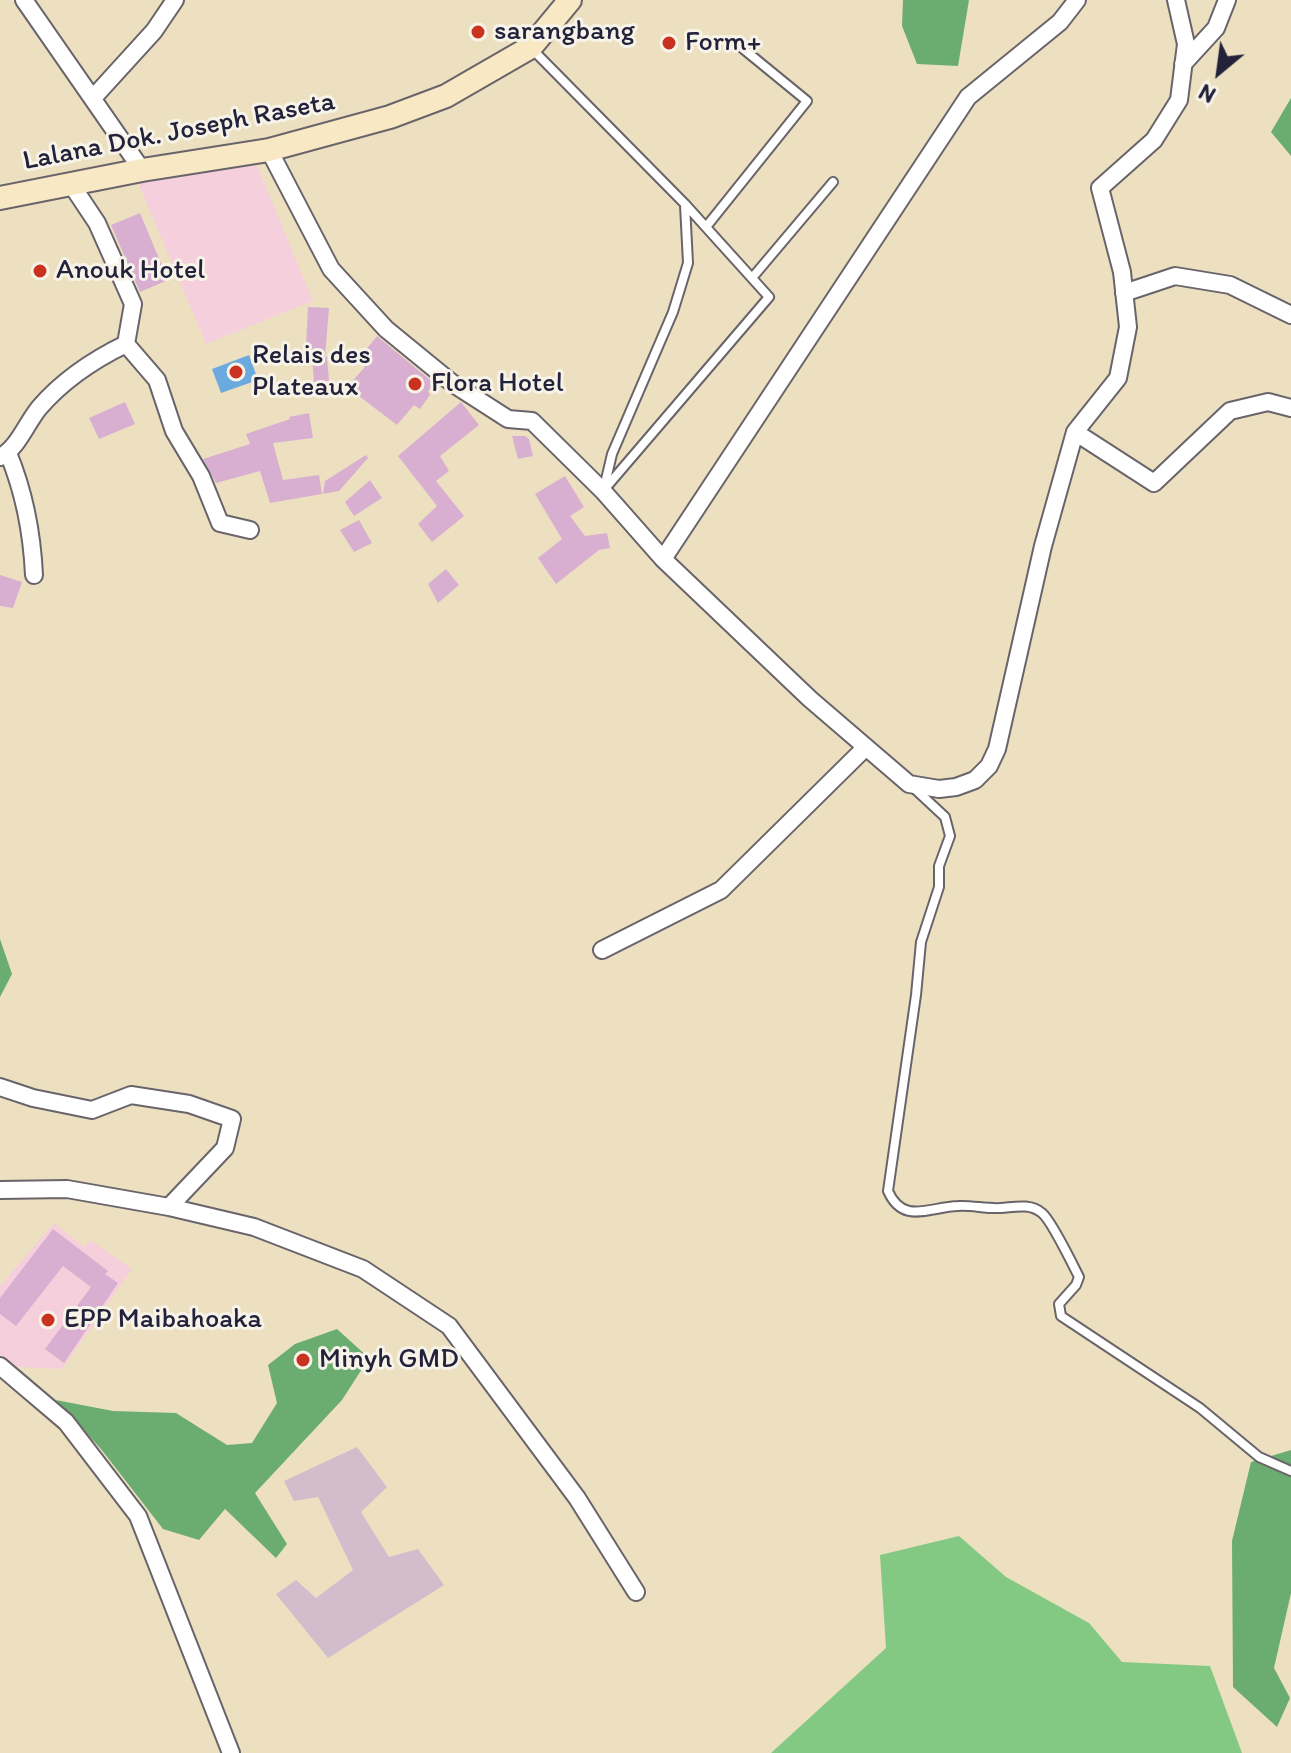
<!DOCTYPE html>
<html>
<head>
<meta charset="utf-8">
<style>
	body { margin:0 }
	#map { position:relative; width:1291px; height:1753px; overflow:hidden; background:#ece0c0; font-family:Itim,sans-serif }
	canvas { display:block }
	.north { position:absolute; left:1179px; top:32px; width:80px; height:80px; -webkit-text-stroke:6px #f7f3e8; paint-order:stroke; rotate:209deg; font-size:22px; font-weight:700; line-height:32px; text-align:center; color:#22223b }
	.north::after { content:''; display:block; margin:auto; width:28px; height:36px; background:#22223b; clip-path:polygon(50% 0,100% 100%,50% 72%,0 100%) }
</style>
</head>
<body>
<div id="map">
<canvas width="1291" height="1753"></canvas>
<div class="north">N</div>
</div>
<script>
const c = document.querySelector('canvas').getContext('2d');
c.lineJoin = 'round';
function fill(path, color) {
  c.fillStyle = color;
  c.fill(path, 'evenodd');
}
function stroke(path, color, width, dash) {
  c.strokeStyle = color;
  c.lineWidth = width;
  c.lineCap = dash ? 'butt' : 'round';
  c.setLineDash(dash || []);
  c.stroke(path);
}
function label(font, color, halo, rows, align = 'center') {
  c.font = font + ' Itim,sans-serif';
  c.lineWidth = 6;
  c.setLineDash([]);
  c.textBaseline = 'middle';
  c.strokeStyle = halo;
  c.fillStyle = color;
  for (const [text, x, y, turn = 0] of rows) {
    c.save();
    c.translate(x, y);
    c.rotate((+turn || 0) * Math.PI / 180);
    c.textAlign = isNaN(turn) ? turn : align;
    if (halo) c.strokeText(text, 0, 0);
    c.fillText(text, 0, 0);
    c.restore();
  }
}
fill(new Path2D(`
	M254 158 313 301 206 344 137 180Z
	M54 1223 84 1247 90 1240 132 1269 62 1369 18 1367 0 1354V1286Z`), '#f5cfdb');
fill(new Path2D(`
	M357 1447 387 1487 361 1512 389 1557 418 1549 444 1585 328 1658 276 1594 296 1580 316 1598 353 1570 318 1497 294 1501 284 1481Z`), '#d1bdcc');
fill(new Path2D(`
	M959 1536 1006 1577 1089 1623 1122 1662 1210 1666 1242 1753H771L886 1648 880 1555Z`), '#84c983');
fill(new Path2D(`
	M903 0H969L958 66 917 64 902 26Z
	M1291 98V156L1271 132Z
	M0 939 12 974 0 997Z
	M337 1329 369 1358 342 1400 255 1493 287 1544 276 1558 225 1509 199 1540 163 1529 101 1449 56 1400 113 1411 176 1413 227 1445 252 1443 277 1403 268 1365 295 1344Z
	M1291 1450V1593L1274 1668 1290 1698 1277 1727 1233 1687 1232 1541 1251 1462Z`), '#6bad71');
fill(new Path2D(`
	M249 355 258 380 221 393 212 369Z`), '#6baade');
fill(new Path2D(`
	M140 213 168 280 140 292 111 225Z
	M308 307 329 308 325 357H327L329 381 314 382 311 345H306Z
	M377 336 435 384 428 391 430 395 420 409 414 405 397 425 347 387 365 367 357 361Z
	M125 402 135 424 99 439 89 418Z
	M461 402 479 425 440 456 449 471 436 481 464 516 432 542 418 524 437 506 398 456Z
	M309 413 313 438 273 443 283 480 319 475 322 494 270 503 260 471 216 483 203 459 250 444 246 434 290 419 289 417Z
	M512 436H525L529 439 533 456 518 459Z
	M366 455 368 458 339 491 323 494 325 481Z
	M565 476 584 507 570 516 585 536 607 533 610 548 599 550 556 584 538 558 562 539 535 494Z
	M370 480 382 498 354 516 345 502Z
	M359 520 372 543 354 552 340 530Z
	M446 569 459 585 438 603 428 584Z
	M0 575 22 582 13 608 0 606Z
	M53 1229 108 1271 105 1274 118 1283 64 1363 45 1349 91 1287 63 1266 16 1326 0 1314V1298Z`), '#d8afd1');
const service = new Path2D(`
	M531 48 685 204 769 297 603 491
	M706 227 807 101 741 47
	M752 278 833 182
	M604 488 612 454 673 312 688 263 685 205
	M915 789 945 817 950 836 939 866V887L921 942 916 995 888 1191C903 1225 929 1207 958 1206 972 1205 986 1209 1001 1208 1015 1207 1030 1203 1042 1213 1051 1220 1073 1265 1079 1277L1076 1285 1059 1304 1061 1316 1200 1408 1259 1457 1291 1471`);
const minor = new Path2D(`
	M24 0 142 170
	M1183 64 1216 28 1227 0
	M93 98 154 31 175 0
	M269 150 331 269 386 329 452 383 508 419 532 421 603 491 663 559 810 699 909 784 939 789 956 787 975 780 989 766 997 749 1043 546 1075 432 1118 378 1128 327 1122 272 1100 188 1154 140 1179 100 1186 44 1176 0
	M1124 293 1175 276 1230 285 1291 315
	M126 344 157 380 174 431 201 476 220 523 250 530
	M1075 432 1154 483 1230 411 1268 402 1291 408
	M8 453C25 494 32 532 34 575
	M0 457C18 448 26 424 39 408 63 380 93 360 126 344L133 304 97 223 71 184
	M663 559 968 97 1060 22 1077 0
	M602 950 721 890 866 747
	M0 1087 33 1098 92 1110 131 1095 189 1104 232 1119 225 1148 169 1207
	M0 1190 67 1189 169 1207 254 1227 363 1269 449 1326 577 1498 636 1592
	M0 1366 66 1422 138 1516 231 1753`);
const secondary = new Path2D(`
	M0 198 142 170 269 150 390 117 446 96 531 47 570 0`);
stroke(service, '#69646a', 12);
stroke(minor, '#69646a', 20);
stroke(secondary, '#69646a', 26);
stroke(service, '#fff', 8);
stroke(minor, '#fff', 16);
stroke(secondary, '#f8e8c3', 22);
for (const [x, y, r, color] of [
	[478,32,8,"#c8321e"],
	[669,43,8,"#c8321e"],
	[40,271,8,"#c8321e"],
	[236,372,8,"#c8321e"],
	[415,384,8,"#c8321e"],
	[48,1320,8,"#c8321e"],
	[303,1360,8,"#c8321e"]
]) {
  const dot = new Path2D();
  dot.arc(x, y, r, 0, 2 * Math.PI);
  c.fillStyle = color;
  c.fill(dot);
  stroke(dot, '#f7f3e8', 3);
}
label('28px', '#22223b', '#f7f3e8', [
	["sarangbang",494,32],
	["Form+",685,43],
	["Anouk Hotel",56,271],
	["Relais des",252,356],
	["Plateaux",252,388],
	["Flora Hotel",431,384],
	["EPP Maibahoaka",64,1320],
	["Minyh GMD",319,1360]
], 'left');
label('28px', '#22223b', '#f7f3e8', [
	["Lalana Dok. Joseph Raseta",179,132,-11]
]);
</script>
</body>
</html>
